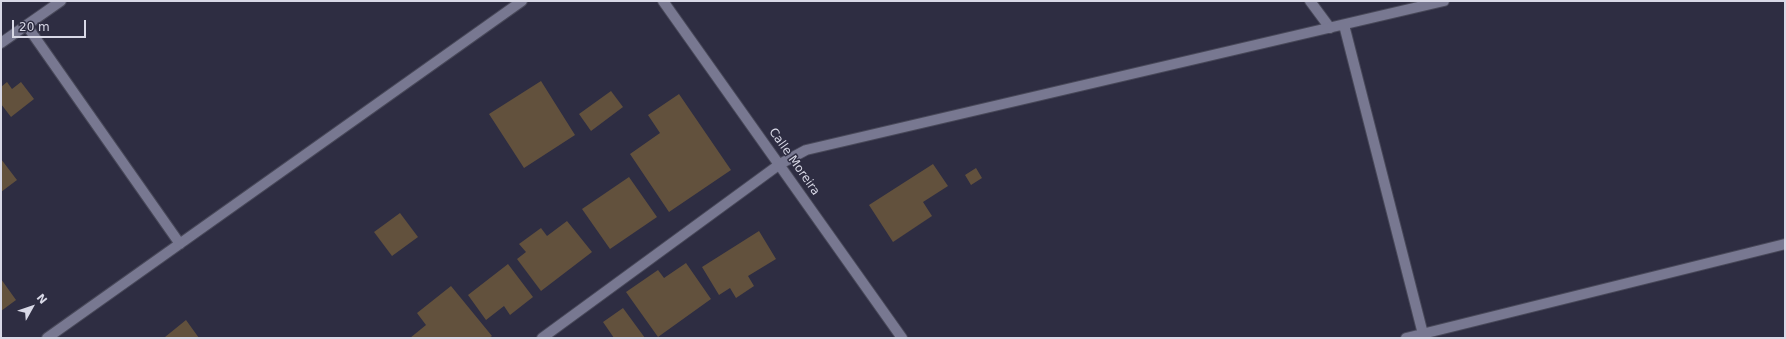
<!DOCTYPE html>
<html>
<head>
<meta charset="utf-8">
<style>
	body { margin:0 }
	#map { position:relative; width:1786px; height:339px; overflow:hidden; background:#2e2d42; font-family:"DejaVu Sans",sans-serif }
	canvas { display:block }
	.frame { position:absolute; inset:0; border:2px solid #d8d8e6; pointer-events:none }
	.north { position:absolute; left:12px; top:287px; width:40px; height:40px; -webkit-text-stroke:3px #2e2d42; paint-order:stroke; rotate:50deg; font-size:11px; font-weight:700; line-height:16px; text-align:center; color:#d8d8e6 }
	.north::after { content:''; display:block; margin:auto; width:14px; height:18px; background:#d8d8e6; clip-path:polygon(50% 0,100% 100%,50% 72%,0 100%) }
	.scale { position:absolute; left:12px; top:20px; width:74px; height:18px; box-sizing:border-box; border:2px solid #d8d8e6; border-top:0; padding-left:5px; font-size:12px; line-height:14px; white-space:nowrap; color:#d8d8e6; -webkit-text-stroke:3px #2e2d42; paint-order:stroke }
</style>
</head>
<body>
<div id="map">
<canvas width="1786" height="339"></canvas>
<div class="frame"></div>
<div class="north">N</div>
<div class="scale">20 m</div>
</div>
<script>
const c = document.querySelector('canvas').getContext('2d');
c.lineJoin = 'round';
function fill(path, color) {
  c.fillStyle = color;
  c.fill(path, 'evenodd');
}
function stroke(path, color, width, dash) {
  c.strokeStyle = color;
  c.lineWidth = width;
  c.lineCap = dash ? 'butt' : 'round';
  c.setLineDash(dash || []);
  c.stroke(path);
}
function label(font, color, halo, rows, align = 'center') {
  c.font = font + ' "DejaVu Sans",sans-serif';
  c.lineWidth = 3;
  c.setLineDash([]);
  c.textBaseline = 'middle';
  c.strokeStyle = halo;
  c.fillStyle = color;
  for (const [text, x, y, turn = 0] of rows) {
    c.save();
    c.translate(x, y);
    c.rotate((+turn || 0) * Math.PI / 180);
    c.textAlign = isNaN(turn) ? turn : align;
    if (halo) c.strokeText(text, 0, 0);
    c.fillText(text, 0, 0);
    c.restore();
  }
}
fill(new Path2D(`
	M541 81 575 135 524 168 489 114Z
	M7 82 12 89 21 82 34 99 11 117 1 104V87Z
	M611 91 623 107 591 131 579 114Z
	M679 94 731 170 669 212 630 154 660 133 648 115Z
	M1 159 17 180 1 192Z
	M933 164 948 186 923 202 932 216 893 242 869 205Z
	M976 168 982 178 971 185 965 175Z
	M629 177 657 217 610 249 582 209Z
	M400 213 418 237 392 256 374 232Z
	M567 221 592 252 541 291 517 259 526 252 519 244 541 228 547 236Z
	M759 231 776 259 748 276 754 286 736 298 730 288 719 295 702 267Z
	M686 263 711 299 658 337 626 292 658 270 664 278Z
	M508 264 533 297 510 315 504 306 486 320 468 295Z
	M1 279 16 300 1 311Z
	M451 286 492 336 489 338H410L426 325 417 313Z
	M623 308 645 338H614L603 322Z
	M186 320 199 338H166L165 337Z`), '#62513d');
const lane = new Path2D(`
	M1310 1 1330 28`);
const street = new Path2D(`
	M663 1 902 338
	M1344 25 1424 338
	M27 26 180 244
	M1 43 61 1
	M47 338 522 1
	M542 338 780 164 806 150 1444 1
	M1406 338 1785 244`);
stroke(lane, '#484859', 12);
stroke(street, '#484859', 12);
stroke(lane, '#787891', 10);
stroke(street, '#787891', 10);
label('12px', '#d8d8e6', '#2e2d42', [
	["Calle Moreira",794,162,55]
]);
</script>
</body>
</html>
